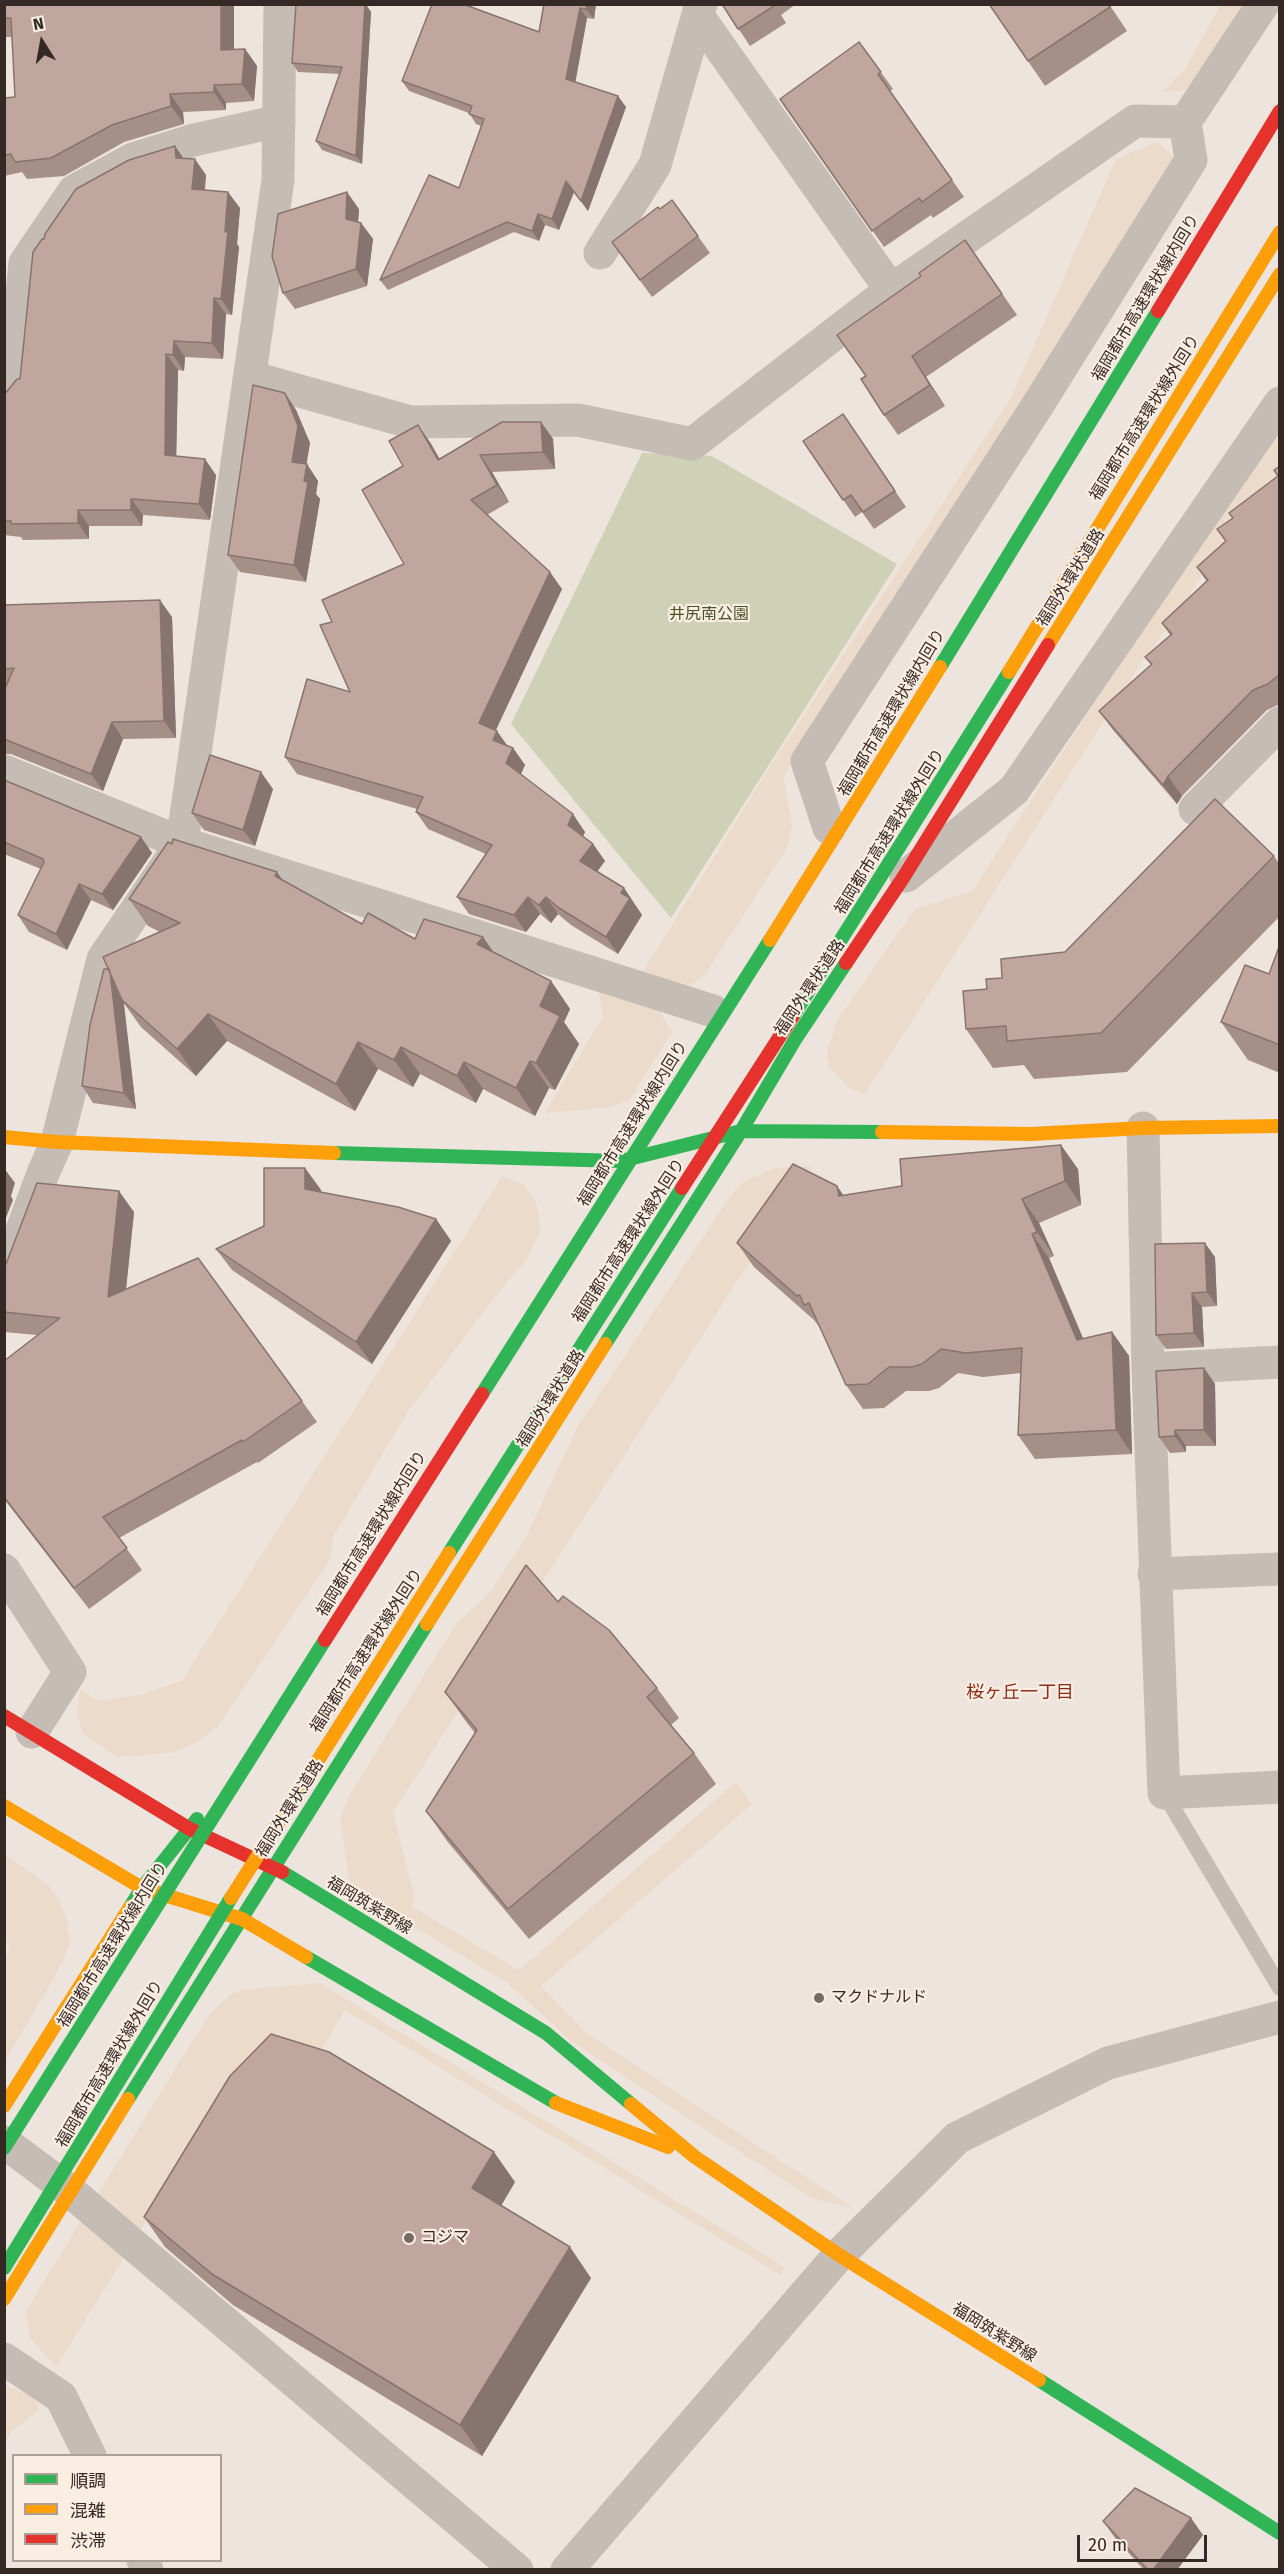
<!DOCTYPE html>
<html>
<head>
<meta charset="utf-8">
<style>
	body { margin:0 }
	#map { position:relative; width:1284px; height:2574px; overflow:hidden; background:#ece4dd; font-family:"Fira Sans","Noto Sans JP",sans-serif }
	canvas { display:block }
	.frame { position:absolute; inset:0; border:6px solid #352925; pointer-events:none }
	.legend { position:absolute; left:12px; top:2454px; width:210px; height:108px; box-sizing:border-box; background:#faeee3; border:2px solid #ab9f97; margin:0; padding:8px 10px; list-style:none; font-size:18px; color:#352925 }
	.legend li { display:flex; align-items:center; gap:12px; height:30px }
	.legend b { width:30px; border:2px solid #ab9f97 }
	.north { position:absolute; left:12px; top:12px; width:60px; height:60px; -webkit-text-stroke:4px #faeee3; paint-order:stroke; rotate:349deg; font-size:16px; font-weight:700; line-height:24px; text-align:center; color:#352925 }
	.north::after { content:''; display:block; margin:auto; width:21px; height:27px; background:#352925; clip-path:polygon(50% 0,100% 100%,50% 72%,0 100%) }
	.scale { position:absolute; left:1077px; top:2535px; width:130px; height:27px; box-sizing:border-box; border:3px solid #352925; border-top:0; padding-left:8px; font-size:18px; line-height:21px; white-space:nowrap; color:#352925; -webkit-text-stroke:4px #faeee3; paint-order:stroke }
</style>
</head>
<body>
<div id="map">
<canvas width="1284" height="2574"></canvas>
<div class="frame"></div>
<ul class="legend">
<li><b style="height:8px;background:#30b455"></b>順調</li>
<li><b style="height:8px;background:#ff9f0a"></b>混雑</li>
<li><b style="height:8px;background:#e5322d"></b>渋滞</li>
</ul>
<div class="north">N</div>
<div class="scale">20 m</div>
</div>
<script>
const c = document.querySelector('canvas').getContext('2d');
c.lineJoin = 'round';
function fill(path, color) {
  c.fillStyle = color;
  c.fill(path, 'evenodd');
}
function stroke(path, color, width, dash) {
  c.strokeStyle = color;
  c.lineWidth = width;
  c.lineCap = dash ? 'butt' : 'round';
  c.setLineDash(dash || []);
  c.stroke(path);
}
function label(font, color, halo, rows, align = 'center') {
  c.font = font + ' "Fira Sans","Noto Sans JP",sans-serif';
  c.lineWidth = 4.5;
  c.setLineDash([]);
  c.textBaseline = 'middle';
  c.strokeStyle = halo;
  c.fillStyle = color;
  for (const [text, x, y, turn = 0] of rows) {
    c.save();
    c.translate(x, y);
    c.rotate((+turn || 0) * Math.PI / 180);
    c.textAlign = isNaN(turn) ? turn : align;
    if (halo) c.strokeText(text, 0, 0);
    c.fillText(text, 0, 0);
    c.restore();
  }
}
fill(new Path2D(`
	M642 453 712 456 897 564 671 918 511 724Z`), '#ced1b6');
fill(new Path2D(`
	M1220 5H1242V9L1207 70 1186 90 1162 92 1185 70Z
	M1157 142 1170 152 1177 165 1027 408 784 776 792 827 788 846 705 975 694 983 674 989 639 978 771 765 1011 398 1116 159Z
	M1279 420V478L1233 527 1175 617 1140 665 865 1094 848 1087 828 1066 827 1050 838 1019 915 909 972 891Z
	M598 990 657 1008 672 1032 630 1099 611 1107 545 1113 603 1016Z
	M812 1166 393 1812 415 1899 411 1906 519 1970 736 1782 752 1804 541 1986 586 2033 853 2208 813 2198 769 2171 571 2041 505 1981 364 1898 349 1879 340 1819 349 1796 456 1624 490 1593 525 1539 578 1426 729 1198 743 1182 774 1168Z
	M502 1177 524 1184 537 1205 540 1231 526 1261 506 1283 409 1410 333 1537 330 1560 218 1726 198 1742 171 1753 118 1757 84 1735 77 1715 80 1690 100 1701 143 1694 182 1680Z
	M5 1854 49 1886 61 1903 67 1920 70 1945 54 1978 5 2061V1959L10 1950 5 1936Z
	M320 1983 785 2267 780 2275 345 2010 322 2049 245 2063 56 2367 30 2338 26 2314 34 2297 208 2016 230 1995 241 1990Z
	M5 2385 36 2398 39 2410 11 2432 5 2442Z`), '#ecdbcb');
stroke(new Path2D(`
	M1164 1793 1280 1988`), '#c5bcb6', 16);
stroke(new Path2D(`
	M698 16 891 290
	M600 253 655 165 701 4
	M250 377 410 422 578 420 692 444 891 290 1135 121 1185 122 1263 4
	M4 398 13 383 25 263 74 191 133 159 194 140 279 121
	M4 771 182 843 713 1011
	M1195 809 1280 723
	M829 828 807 761 1034 411 1191 160 1185 122
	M906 876 1014 790 1280 403
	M1143 1128 1148 1369 1164 1793 1280 1787
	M4 1278 44 1171 57 1142 103 959 182 843 278 180 280 4
	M1148 1369 1280 1362
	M4 1570 70 1672 32 1732
	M1154 1574 1280 1569
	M4 2142 71 2192 517 2570
	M4 2359 61 2397 90 2456
	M143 2560 147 2570
	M567 2570 839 2255 957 2138 1108 2063 1280 2017`), '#c5bcb6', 33);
stroke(new Path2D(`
	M334 1153 621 1161 741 1131 882 1132
	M605 1344 741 1131 796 1038 846 963
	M282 1872 546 2033 631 2104
	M130 1907 142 1888 197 1819
	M306 1957 556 2103
	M128 2099 427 1624
	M1039 2380 1280 2533`), '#30b455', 14);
stroke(new Path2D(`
	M1048 645 1280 274
	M882 1132 1031 1134 1143 1128 1280 1126
	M4 1137 57 1142 334 1153
	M427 1624 605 1344
	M4 1806 142 1888 242 1919 306 1957
	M556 2103 668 2147
	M631 2104 695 2157 839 2255 1039 2380
	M4 2106 130 1907
	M4 2299 128 2099`), '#ff9f0a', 14);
stroke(new Path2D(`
	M846 963 903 878 1048 645
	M4 1716 190 1829 282 1872`), '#e5322d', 14);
stroke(new Path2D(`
	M940 667 1158 311
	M793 1016 1009 672
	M482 1394 770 940
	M449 1553 682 1188
	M4 2148 325 1640
	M4 2268 231 1898`), '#30b455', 14);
stroke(new Path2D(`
	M1009 672 1280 232
	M770 940 940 667
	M231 1898 449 1553`), '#ff9f0a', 14);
stroke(new Path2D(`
	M1158 311 1280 111
	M682 1188 793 1016
	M325 1640 482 1394`), '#e5322d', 14);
fill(new Path2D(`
	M4 4H234V49H245L257 66 254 101 226 103V110L183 112 184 124 124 142 64 176 27 179 22 172 4 176V98L15 97 12 37H4Z
	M296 4H366L371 12 362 164 322 150 316 141 340 74 298 72 292 63Z
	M544 4H596L594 19 587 18 575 82 626 107 588 211 574 192 559 230 545 225 539 241 514 232 388 290 380 280 459 188 481 126 476 124 469 113 409 91 402 81 539 32Z
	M722 4H796L781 15 786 23 750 46Z
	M989 4H1109L1127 31 1045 86Z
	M859 42 893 89 890 91 964 197 933 218 931 215 884 247 780 99Z
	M175 146 183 158 206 175 205 190 240 208 237 244 239 247 232 315 226 314 223 359 185 357 184 371 178 370 176 456 216 475 210 520 143 515 142 526H89V539L23 540 21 537 4 535V395L20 379 44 239Z
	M672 200 710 253 652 297 612 242Z
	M359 209 358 222 361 223 373 239 367 286 295 309 283 293Z
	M965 240 1017 315 926 377 945 406 898 435 884 415 921 276Z
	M285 393 296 410 310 443 306 464 318 481 316 494 320 499 306 582 240 572 228 555Z
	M843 414 906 507 874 529 862 512 855 517 803 441Z
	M541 422 553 439 555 469 492 472 509 502 487 515 562 589 496 730 507 746 513 748 525 765 521 774 585 832 583 836 593 844 605 861 597 872 624 888 642 915 618 954 571 925 558 914 551 923 540 914 526 932 469 914 457 897 486 854 428 829 416 812 417 809 297 774 285 757 350 692 332 622 404 564 403 466 430 442 439 459Z
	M1280 466V704L1267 710 1182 796 1177 804 1113 730 1099 711 1151 665 1145 657 1170 635 1162 623 1207 582 1197 567 1226 541 1233 518 1278 476Z
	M4 605 172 617 176 738 123 739 103 791 11 754H4V691L7 686H4Z
	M4 780 141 837 152 853 113 910 91 900 67 950 29 932 18 915 41 869 4 854Z
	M273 789 255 846 204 830 192 813Z
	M172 844 284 882 362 924 415 939 494 952 551 981 570 1009 564 1022 579 1044 555 1090 549 1088 535 1116 483 1089 476 1103 420 1074 413 1087 378 1069 355 1111 227 1041 196 1076 141 1027 123 1002 136 1109 93 1103 82 1086 109 969 160 932 148 926 129 899Z
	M1274 856 1280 865V916L1127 1072 1034 1079 1024 1065 993 1068 966 1029 987 989 1002 978 1065 952Z
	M1279 947 1280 1073 1248 1060 1221 1022 1269 974Z
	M305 1168 321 1190V1192L436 1219 451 1241 372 1364 232 1270 216 1249 264 1226Z
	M1078 1169 1081 1205 1039 1223 1054 1256 1049 1258 1083 1339 1112 1332 1129 1356 1132 1454 1035 1459 1018 1435 1021 1373 983 1377 958 1373 939 1388 929 1391H906L884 1408 863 1409 846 1385 821 1329 814 1320 754 1267 737 1243 844 1195Z
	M134 1212 126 1289 302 1401 317 1422 258 1463 257 1462 119 1538 142 1570 89 1609 4 1499V1361L37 1335 4 1332V1266Z
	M1215 1257 1217 1306 1202 1307 1204 1347 1166 1349 1156 1335Z
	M1204 1368 1215 1384 1216 1446H1186V1452L1170 1453 1159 1437Z
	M558 1602 657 1688 679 1718 671 1725 694 1753 716 1784 529 1939 447 1841 426 1811 475 1733 467 1723 445 1692Z
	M515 2182 501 2205 591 2278 482 2456 233 2305 165 2247 144 2217Z
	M1103 2521 1203 2535 1177 2570H1144L1115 2538Z`), '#a68f87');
fill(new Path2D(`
	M221 4H234V67L221 50Z
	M365 4 371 12 362 164 356 156Z
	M587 4H596L594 19 586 9Z
	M580 8 587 18 574 90 566 79Z
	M245 49 257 66 254 101 242 84Z
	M214 85 226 103V110L214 92Z
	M170 94 183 112 184 124 171 106Z
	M618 96 626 107 588 211 581 201Z
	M175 146 186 162 176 158Z
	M195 159 206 175 203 205 192 189Z
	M566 181 574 192 559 230 552 219Z
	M228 192 240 208 237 244 239 247 232 315 221 299Z
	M347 192 359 209 357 236 346 219Z
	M538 214 545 225 539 241 532 231Z
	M361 223 373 239 367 286 356 269Z
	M214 298 226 314 223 359 212 343Z
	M174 341 185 357 184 371 173 355Z
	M166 354 178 370 176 471 165 455Z
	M912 356 926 377 945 406 930 385Z
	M285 393 296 410 310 443 304 479 292 462Z
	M541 422 553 439 555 469 543 452Z
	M418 425 430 442 450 477 438 460Z
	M480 455 492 472 509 502 497 485Z
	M205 459 216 475 210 520 199 504Z
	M307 464 318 481 316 494 320 499 306 582 294 565 304 481Z
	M131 499 143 515 142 526 131 510Z
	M78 510 89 526V539L78 523Z
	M550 572 562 589 491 740 479 723Z
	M160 600 172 617 176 738 164 721Z
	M112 722 123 739 103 791 91 774Z
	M497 731 509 748 493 740Z
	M513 748 525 765 518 780 506 763Z
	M261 772 273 789 255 846 243 830Z
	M1168 776 1182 796 1177 804 1163 785Z
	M573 814 585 832 580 842 568 825Z
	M141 837 152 853 113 910 102 894Z
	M593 844 605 861 592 878 580 861Z
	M277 872 296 899 275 876Z
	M79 884 91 900 67 950 56 934Z
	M624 888 642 915 618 954 606 937 621 893Z
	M528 897 540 914 526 932 514 915Z
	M546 897 558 914 551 923 539 905Z
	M483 937 502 964 477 944Z
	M110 969 122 986 136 1109 124 1093Z
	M551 981 570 1009 564 1022 579 1044 555 1090 536 1063 540 1006Z
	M208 1014 227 1041 196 1076 177 1049Z
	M358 1042 378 1069 355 1111 336 1084Z
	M401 1047 420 1074 413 1087 394 1060Z
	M530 1061 549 1088 535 1116 516 1088Z
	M464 1062 483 1089 476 1103 457 1076Z
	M1061 1145 1078 1169 1081 1205 1065 1181Z
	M4 1168 15 1183 11 1196 13 1200 4 1223Z
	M305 1168 321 1190V1211L305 1189Z
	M837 1186 854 1210 839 1196Z
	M119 1191 134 1212 123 1318 108 1297Z
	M1022 1199 1039 1223 1054 1256 1037 1232Z
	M436 1219 451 1241 372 1364 356 1342Z
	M1032 1234 1049 1258 1094 1364 1077 1340Z
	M1205 1243 1215 1257 1217 1306 1207 1292Z
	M1192 1293 1202 1307 1204 1347 1194 1333Z
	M1112 1332 1129 1356 1132 1454 1116 1430Z
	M1204 1368 1215 1384 1216 1446 1204 1430Z
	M1175 1430 1186 1446V1452L1175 1436Z
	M494 2152 515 2182 494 2218 472 2188Z
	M570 2247 591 2278 482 2456 460 2425Z
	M1191 2518 1203 2535 1177 2570H1153Z`), '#87746e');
const building = new Path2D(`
	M4 4H221V50L245 49 242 84 214 85V92L170 94 171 106 112 125 51 158 15 162 11 154 4 155V98L15 97 11 18H4Z
	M296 4H365L356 156 316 141 342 67 292 63Z
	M432 4H463L539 32 544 4H587L586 9 580 8 566 79 618 96 581 201 566 181 552 219 538 214 532 231 507 222 380 280 429 175 459 188 484 119 469 114 472 106 402 81Z
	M722 4H773L774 6 738 29Z
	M989 4H1108L1110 7 1028 61Z
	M859 42 881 72 878 74 952 180 922 202 919 198 872 231 780 99Z
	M175 146 176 158 195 159 192 189 228 192 225 232 228 231 221 299 214 298 212 343 174 341 173 355 166 354 165 455 205 459 199 504 131 499V510H78V523L11 524V521H4V395L17 379H20L33 252 42 239H44L45 234 76 189 129 160Z
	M347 192 346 219 361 223 356 269 283 293 272 256 278 214Z
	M672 200 698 236 640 280 612 242 658 207 660 209Z
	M965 240 1002 294 912 356 930 385 884 415 861 379 866 376 837 335 921 276 919 273Z
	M253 385 285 393 298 426 292 462 307 464 304 481 308 482 294 565 228 555Z
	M843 414 895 491 863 512 851 495 843 500 803 441Z
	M502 422H541L543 452 480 455 497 485 471 500 550 572 479 723 497 731 493 740 513 748 506 763 573 814 568 825 593 844 580 861 624 888 621 893 630 898 606 937 559 908 546 897 539 905 528 897 514 915 457 897 492 845 416 812 423 797 285 757 307 679 350 692 320 625 332 622 322 600 404 564 362 490 403 466 389 441 418 425 438 460Z
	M1280 466V674L1268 684 1253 690 1168 776 1163 785 1099 711 1152 664 1145 657 1172 634 1162 623 1208 580 1197 567 1226 541 1217 529 1233 518 1229 513 1278 476 1274 470Z
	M160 600 164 721 112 722 91 774 4 739V691L14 668 4 669V605Z
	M210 755 261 772 243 830 192 813Z
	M4 780 141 837 102 894 79 884 56 934 18 915 44 862 43 859 4 842Z
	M1215 799 1274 856 1101 1033 1007 1041 1006 1026 966 1029 963 991 987 989 986 979 1002 978 1001 959 1065 952Z
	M173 839 277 872 275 876 362 924 368 913 415 939 424 919 483 937 477 944 551 981 540 1006 560 1016 536 1063 530 1061 516 1088 464 1062 457 1076 401 1047 394 1060 358 1042 336 1084 208 1014 177 1049 122 1000 103 957 180 923 129 899 168 842 172 844Z
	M1279 947H1280V1045L1221 1022 1245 965 1269 974Z
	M104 969H109L110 972 124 1093 82 1086 90 1025Z
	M1061 1145 1065 1181 1022 1199 1037 1232 1032 1234 1077 1340 1112 1332 1116 1430 1018 1435 1022 1348 966 1353 941 1349 922 1364 912 1367H889L868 1384 846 1385 809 1303 804 1305 800 1295 797 1296 737 1243 793 1164 837 1186 839 1196 902 1186 900 1159Z
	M264 1168H305V1189L398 1207 436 1219 356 1342 216 1249 264 1226Z
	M37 1183 119 1191 108 1297 198 1258 302 1401 243 1442 242 1440 103 1517 127 1548 74 1588 4 1497V1361L60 1318 4 1312V1266L6 1264Z
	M1205 1243 1207 1292 1192 1293 1194 1333 1156 1335 1155 1244Z
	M1204 1368V1430H1175V1436L1159 1437 1156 1371Z
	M526 1565 558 1602 563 1596 609 1630 657 1688 647 1697 694 1753 508 1909 426 1811 477 1730 445 1692Z
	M271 2034 329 2052 494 2152 472 2188 570 2247 460 2425 212 2274 144 2217 230 2076Z
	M1135 2488 1191 2518 1153 2570H1148L1103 2521Z`);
fill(building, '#c1a69d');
stroke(building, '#87746e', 1.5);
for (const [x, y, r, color] of [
	[819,1998,6,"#756a65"],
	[409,2238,6,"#756a65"]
]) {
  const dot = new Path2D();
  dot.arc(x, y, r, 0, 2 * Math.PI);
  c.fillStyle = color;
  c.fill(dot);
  stroke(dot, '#faeee3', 2);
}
label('16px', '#352925', '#faeee3', [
	["福岡都市高速環状線内回り",1146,298,-59],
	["福岡都市高速環状線外回り",1145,418,-58],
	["福岡外環状道路",1071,578,-58],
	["福岡都市高速環状線内回り",892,713,-59],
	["福岡都市高速環状線外回り",890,832,-58],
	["福岡外環状道路",810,988,-56],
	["福岡都市高速環状線内回り",633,1124,-58],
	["福岡都市高速環状線外回り",629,1241,-57],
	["福岡外環状道路",551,1399,-58],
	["福岡都市高速環状線内回り",372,1534,-58],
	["福岡都市高速環状線外回り",367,1651,-57],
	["福岡外環状道路",290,1809,-58],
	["福岡筑紫野線",369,1906,31],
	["福岡都市高速環状線内回り",113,1945,-58],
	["福岡都市高速環状線外回り",110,2064,-59],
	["福岡筑紫野線",994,2333,32]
]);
label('16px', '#475527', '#faeee3', [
	["井尻南公園",709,615]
]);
label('16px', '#352925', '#faeee3', [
	["マクドナルド",831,1998],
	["コジマ",421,2238]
], 'left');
label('18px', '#892d19', '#faeee3', [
	["桜ヶ丘一丁目",1020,1693]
]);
</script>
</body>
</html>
